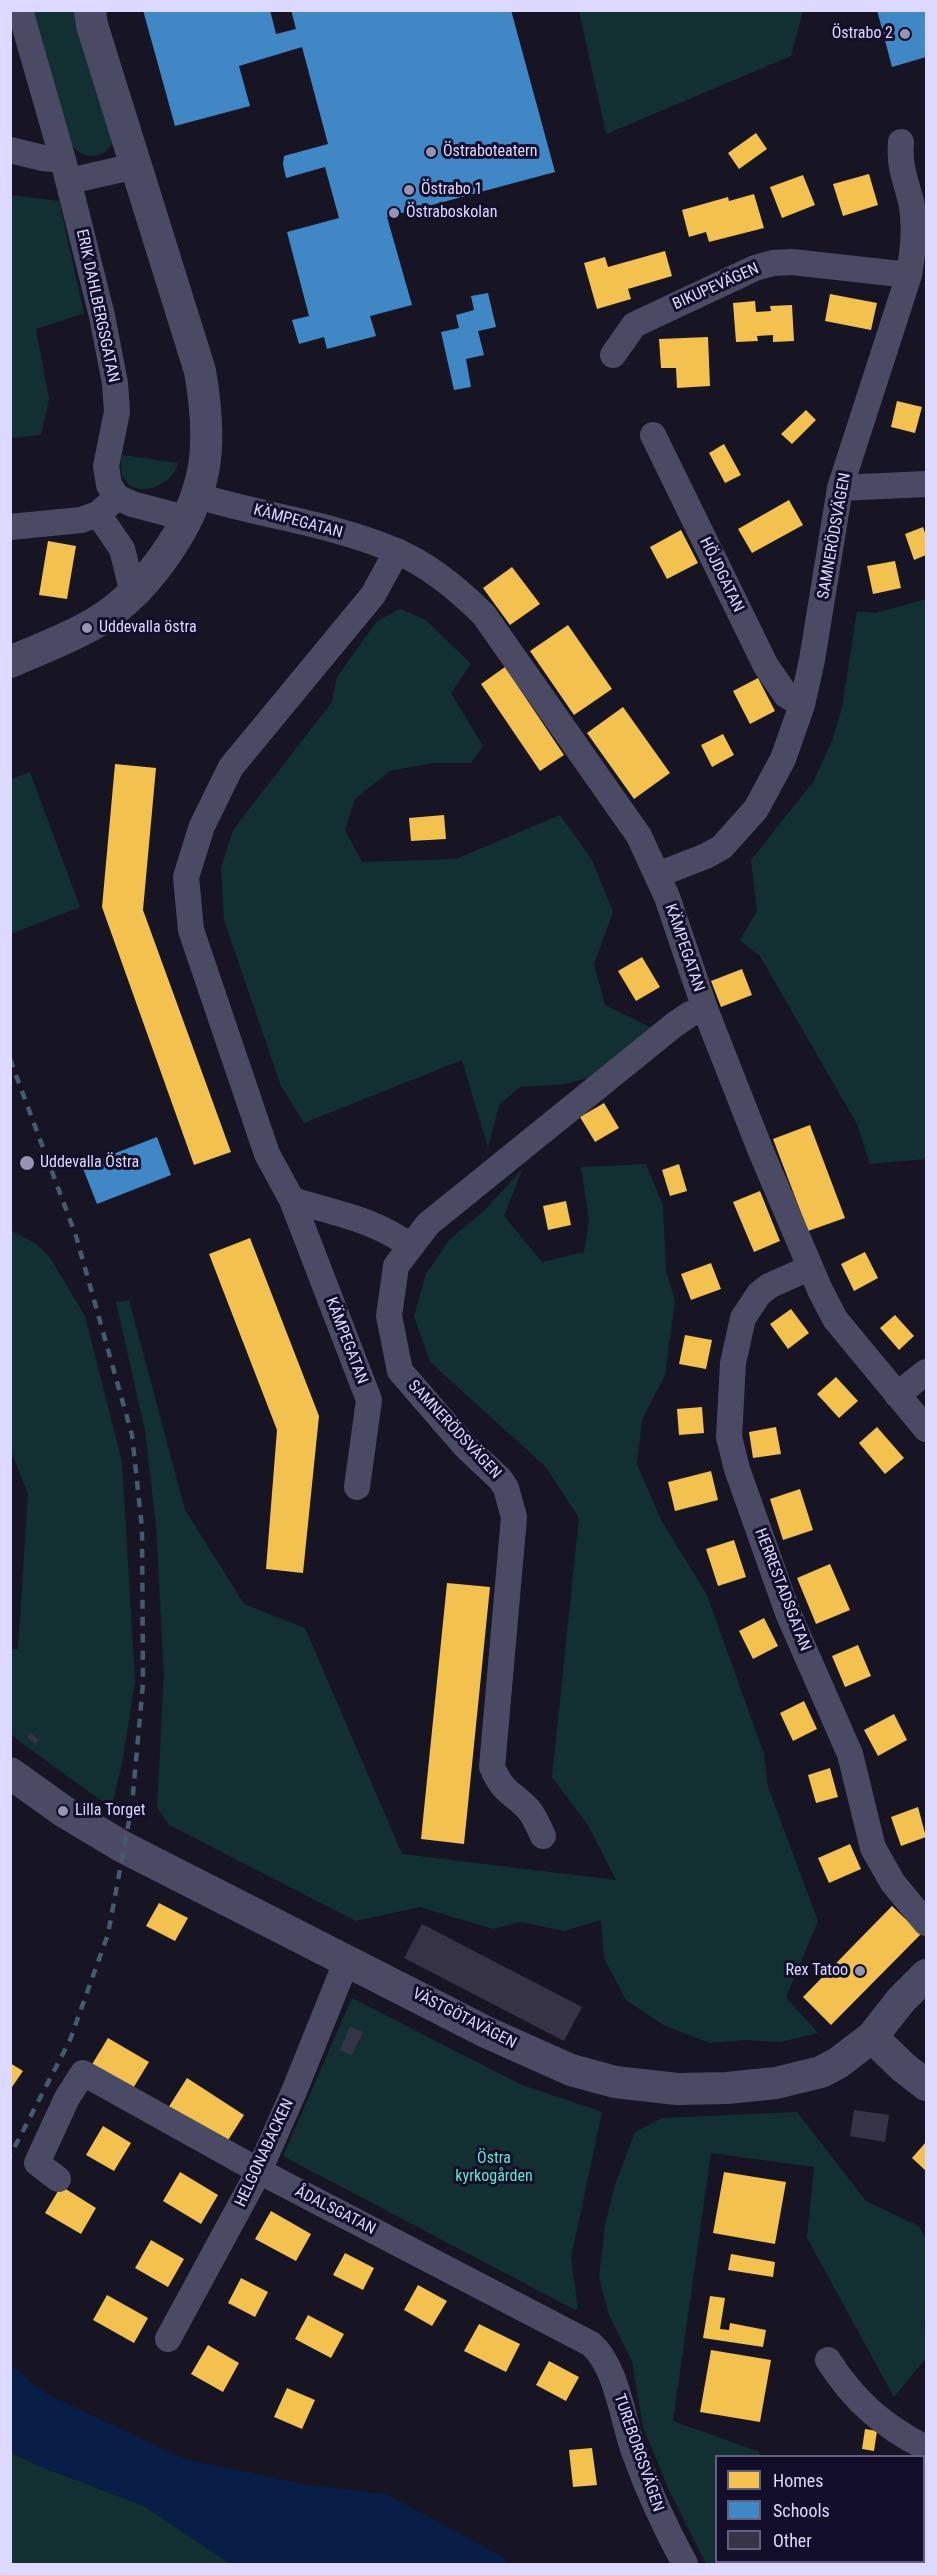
<!DOCTYPE html>
<html>
<head>
<meta charset="utf-8">
<style>
	body { margin:0 }
	#map { position:relative; width:937px; height:2575px; overflow:hidden; background:#171524; font-family:"Roboto Condensed",sans-serif }
	canvas { display:block }
	.frame { position:absolute; inset:0; border:12px solid #dcd8ff; pointer-events:none }
	.legend { position:absolute; left:715px; top:2455px; width:210px; height:108px; box-sizing:border-box; background:#130f2a; border:2px solid #635f7f; margin:0; padding:8px 10px; list-style:none; font-size:18px; color:#dcd8ff }
	.legend li { display:flex; align-items:center; gap:12px; height:30px }
	.legend b { width:30px; border:2px solid #635f7f }
</style>
</head>
<body>
<div id="map">
<canvas width="937" height="2575"></canvas>
<div class="frame"></div>
<ul class="legend">
<li><b style="height:16px;background:#f2c14e"></b>Homes</li>
<li><b style="height:16px;background:#3f88c5"></b>Schools</li>
<li><b style="height:16px;background:#363346"></b>Other</li>
</ul>
</div>
<script>
const c = document.querySelector('canvas').getContext('2d');
c.lineJoin = 'round';
function fill(path, color) {
  c.fillStyle = color;
  c.fill(path, 'evenodd');
}
function stroke(path, color, width, dash) {
  c.strokeStyle = color;
  c.lineWidth = width;
  c.lineCap = dash ? 'butt' : 'round';
  c.setLineDash(dash || []);
  c.stroke(path);
}
function label(font, color, halo, rows, align = 'center') {
  c.font = font + ' "Roboto Condensed",sans-serif';
  c.lineWidth = 6;
  c.setLineDash([]);
  c.textBaseline = 'middle';
  c.strokeStyle = halo;
  c.fillStyle = color;
  for (const [text, x, y, turn = 0] of rows) {
    c.save();
    c.translate(x, y);
    c.rotate((+turn || 0) * Math.PI / 180);
    c.textAlign = isNaN(turn) ? turn : align;
    if (halo) c.strokeText(text, 0, 0);
    c.fillText(text, 0, 0);
    c.restore();
  }
}
fill(new Path2D(`
	M27 11H74L80 37 111 134 112 143C103 161 83 159 71 145Z
	M579 11V10L803 11 791 56 606 134Z
	M11 195 59 201 84 313 36 329 49 399 41 435 11 438Z
	M122 455 178 463C170 495 112 503 122 455Z
	M926 599V1159L870 1164 857 1124 760 956 740 940 757 911 751 860 813 782 832 741 842 708 857 611 876 613Z
	M400 609 426 620 471 664 451 693 483 746 471 763H433L390 771 355 799 345 830 362 862 456 859 560 815 592 860 613 912 594 964 605 1005 652 1028 593 1076 565 1084 520 1087 499 1105 488 1148 462 1060 304 1123 281 1086 224 920 221 868 233 830 332 702 337 677 377 621Z
	M30 772 80 907 11 934V779Z
	M646 1164 663 1206 666 1271 675 1301 665 1375 642 1420 637 1464 661 1520 707 1595 764 1754 768 1787 818 1921 786 1997 818 2033 781 2042 746 2040 710 2043 665 2026 626 2000 604 1958 601 1920 564 1931 520 1922 493 1929 420 1907 356 1921 169 1825 157 1807 164 1675 156 1526 145 1431 116 1302 129 1300 185 1510 244 1604 305 1628 402 1854 616 1880 588 1825 552 1777 579 1518 545 1466 430 1362 414 1316 426 1274 450 1239 485 1210 523 1168 504 1216 542 1262 584 1252 589 1220 581 1167Z
	M10 1230 35 1243 49 1256 85 1316 122 1462 135 1682 122 1764 111 1808 11 1735V1649H18L28 1494 11 1451Z
	M352 1998 522 2085 602 2112 571 2258 578 2308 575 2310 283 2156Z
	M797 2112 866 2201 919 2226 926 2240V2318L924 2321 926 2358 894 2397 807 2238 814 2167 711 2153 673 2421 760 2452 759 2456H716V2562H746V2564H706L669 2490 643 2427 632 2361 609 2315 599 2278 605 2225 615 2185 635 2132 662 2118Z
	M10 2452 39 2466 144 2506 229 2563 254 2564H11Z`), '#123031');
fill(new Path2D(`
	M11 2365 45 2393 184 2459 308 2485 386 2494 505 2558 506 2564 229 2563 144 2506 39 2466 11 2452Z`), '#081e47');
fill(new Path2D(`
	M756 133 767 149 739 169 728 153Z
	M869 174 878 205 843 216 833 184Z
	M803 175 815 205 782 218 770 187Z
	M754 194 764 228 709 242 706 232 689 237 682 210 728 197 729 201Z
	M665 251 672 276 628 289 631 299 597 309 584 263 605 257 608 267Z
	M830 294 877 303 871 330 825 321Z
	M755 301 756 312 771 311 770 306 792 305 794 341 773 342V335L757 336 758 341 736 342 733 303Z
	M708 337 710 386 677 388 676 368H661L659 339Z
	M897 401 922 407 915 433 891 427Z
	M806 410 816 420 792 444 781 434Z
	M724 444 741 475 725 483 709 453Z
	M789 500 803 525 752 553 738 529Z
	M923 527 926 536V555L914 560 905 534Z
	M681 530 698 563 667 579 650 547Z
	M48 541 76 546 67 599 39 595Z
	M895 561 901 588 873 594 867 566Z
	M512 567 540 604 510 625 483 588Z
	M568 625 612 689 574 715 530 651Z
	M505 667 564 755 540 771 481 684Z
	M758 678 775 711 750 724 733 691Z
	M623 707 670 773 634 799 587 733Z
	M723 734 734 755 712 767 701 745Z
	M115 764 156 768 143 910 231 1152 194 1165 102 907Z
	M444 815 446 839 411 841 409 818Z
	M642 957 660 987 636 1001 618 971Z
	M742 969 752 995 721 1007 711 981Z
	M604 1103 619 1128 595 1142 580 1117Z
	M810 1125 845 1218 808 1231 773 1139Z
	M679 1164 687 1191 670 1196 662 1170Z
	M760 1191 780 1241 754 1252 733 1202Z
	M566 1201 571 1225 548 1230 543 1206Z
	M250 1238 319 1416 303 1573 266 1569 277 1430 209 1254Z
	M865 1252 878 1278 854 1291 841 1264Z
	M711 1263 721 1289 691 1300 681 1274Z
	M791 1309 809 1333 788 1349 770 1324Z
	M895 1315 914 1336 899 1350 880 1328Z
	M685 1335 712 1340 706 1369 679 1364Z
	M836 1377 858 1401 839 1418 817 1394Z
	M702 1407 704 1433 679 1435 677 1409Z
	M776 1427 781 1454 753 1458 749 1432Z
	M877 1427 904 1458 885 1474 859 1443Z
	M711 1471 718 1500 675 1511 668 1482Z
	M800 1489 813 1530 783 1540 770 1499Z
	M734 1540 746 1577 718 1586 706 1549Z
	M830 1564 850 1610 816 1624 797 1578Z
	M447 1583 490 1587 464 1844 421 1839Z
	M764 1618 778 1646 753 1659 739 1631Z
	M858 1645 871 1676 845 1687 832 1656Z
	M804 1701 817 1729 793 1741 780 1713Z
	M894 1714 907 1740 878 1756 864 1730Z
	M830 1768 838 1797 816 1803 808 1775Z
	M918 1807 926 1837 901 1846 891 1817Z
	M850 1844 861 1869 829 1883 818 1858Z
	M159 1903 188 1918 175 1941 146 1926Z
	M892 1906 921 1934 831 2025 803 1997Z
	M108 2038 149 2062 132 2090 91 2066Z
	M10 2063 23 2071 10 2090Z
	M187 2078 244 2115 225 2145 168 2108Z
	M103 2126 131 2143 114 2171 86 2155Z
	M926 2142V2171L912 2158Z
	M180 2172 218 2195 201 2224 163 2201Z
	M724 2172 786 2182 775 2244 713 2233Z
	M61 2186 96 2208 81 2234 45 2213Z
	M271 2211 311 2234 296 2261 255 2239Z
	M151 2240 184 2259 168 2287 135 2268Z
	M345 2253 374 2268 363 2290 333 2275Z
	M731 2254 775 2262 773 2277 728 2270Z
	M241 2278 268 2292 255 2317 228 2303Z
	M418 2285 447 2301 432 2326 404 2310Z
	M107 2295 148 2318 134 2343 93 2320Z
	M710 2296 725 2298 720 2329 729 2330 730 2323 766 2330 763 2347 703 2338Z
	M308 2315 344 2334 331 2358 295 2339Z
	M479 2324 520 2344 506 2372 464 2351Z
	M208 2345 239 2363 223 2392 191 2374Z
	M711 2350 771 2360 760 2422 700 2412Z
	M549 2361 579 2377 566 2401 536 2385Z
	M287 2388 315 2400 302 2429 274 2417Z
	M865 2429 877 2431 874 2451 862 2449Z
	M592 2448 597 2485 573 2487 569 2450Z
	M769 2562H833L832 2564H769Z`), '#f2c14e');
fill(new Path2D(`
	M143 10H270L276 34 296 29 291 10H511L555 172 387 217 412 305 370 316 376 336 327 349 324 337 299 344 292 320 309 316 287 232 339 218 325 167 286 178 283 164 284 156 328 144 302 47 239 66 250 106 175 126Z
	M877 10H926V57L892 67Z
	M488 293 496 327 478 331 484 355 466 359 471 387 454 390 441 332 459 328 456 315 474 310 471 296Z
	M157 1137 171 1175 97 1204 82 1166Z`), '#3f88c5');
fill(new Path2D(`
	M31 1733 39 1740 35 1744 27 1737Z
	M422 1924 582 2007 564 2041 404 1958Z
	M350 2026 363 2032 352 2055 340 2050Z
	M854 2110 889 2115 885 2142 850 2136Z`), '#363346');
stroke(new Path2D(`
	M20 10 63 160 102 316 115 383 117 412 106 466 109 485 117 497 132 504 189 519
	M10 150 43 158 63 160
	M69 181 136 166
	M613 355 634 325 755 268 773 263 792 262 909 275
	M653 435 766 666 786 695 802 705
	M840 488 926 484
	M198 496C263 516 334 524 396 551 429 565 459 590 484 615L639 836 667 897 705 1009 762 1154 820 1290 835 1319 926 1429
	M98 514 122 549 133 593
	M10 527 81 520 98 514 117 497
	M397 551 373 595 231 767 202 826 186 877 191 930 267 1154 292 1200C333 1213 375 1219 410 1246
	M657 875 706 856 722 847 756 809 783 759 802 705 812 660 840 488 909 275C913 251 916 226 911 201 905 178 899 166 901 142
	M292 1200 369 1400 357 1487
	M809 1268 769 1286 759 1294 743 1318 733 1363 729 1437 737 1469 788 1613 850 1754 873 1848 893 1883 926 1923
	M897 1395 926 1372
	M543 1836C539 1828 535 1817 529 1810 513 1792 504 1795 492 1767L514 1517 506 1488 500 1479 465 1446 400 1371 389 1316 396 1266 428 1224 674 1025 690 1014 705 1009
	M58 2179 37 2163 67 2098 83 2073 259 2171 591 2344C618 2368 622 2420 635 2454 649 2493 666 2529 685 2564
	M168 2339 259 2171 295 2089 347 1960
	M828 2360C854 2401 883 2426 926 2448`), '#4b4a65', 26);
stroke(new Path2D(`
	M10 662C35 651 62 641 86 628 117 612 143 586 163 558 209 494 213 446 200 371L92 25 90 10
	M10 1773 63 1811 123 1847 488 2033 571 2070 615 2082 677 2089 727 2088 776 2083 821 2072 838 2063 872 2037 901 2000 926 1975
	M872 2037 903 2067 926 2085`), '#4b4a65', 32);
stroke(new Path2D(`
	M10 1059 76 1236 132 1435 142 1528 143 1683 132 1805 108 1934 70 2040 10 2156`), '#445a6e', 4.5, [9, 8]);
for (const [x, y, r, color] of [
	[905,34,6,"#9794b2"],
	[431,152,6,"#9794b2"],
	[409,190,6,"#9794b2"],
	[394,213,6,"#9794b2"],
	[87,628,6,"#9794b2"],
	[27,1163,8,"#9794b2"],
	[63,1811,6,"#9794b2"],
	[860,1971,6,"#9794b2"]
]) {
  const dot = new Path2D();
  dot.arc(x, y, r, 0, 2 * Math.PI);
  c.fillStyle = color;
  c.fill(dot);
  stroke(dot, '#130f2a', 2);
}
label('16px', '#dcd8ff', '#130f2a', [
	["Östrabo 2",893,34,"right"],
	["Östraboteatern",443,152],
	["Östrabo 1",421,190],
	["Östraboskolan",406,213],
	["Uddevalla östra",99,628],
	["Uddevalla Östra",40,1163],
	["Lilla Torget",75,1811],
	["Rex Tatoo",848,1971,"right"]
], 'left');
label('16px', '#dcd8ff', '#130f2a', [
	["BIKUPEVÄGEN",716,287,-24],
	["ERIK DAHLBERGSGATAN",97,306,78],
	["KÄMPEGATAN",298,522,15],
	["SAMNERÖDSVÄGEN",835,536,-80],
	["HÖJDGATAN",721,575,64],
	["KÄMPEGATAN",684,948,71],
	["KÄMPEGATAN",346,1341,69],
	["SAMNERÖDSVÄGEN",454,1430,47],
	["HERRESTADSGATAN",782,1590,69],
	["VÄSTGÖTAVÄGEN",464,2019,27],
	["HELGONABACKEN",265,2153,-65],
	["ÅDALSGATAN",335,2211,27],
	["TUREBORGSVÄGEN",638,2453,71]
]);
label('16px', '#5be8c6', '#130f2a', [
	["Östra",494,2159],
	["kyrkogården",494,2177]
]);
</script>
</body>
</html>
